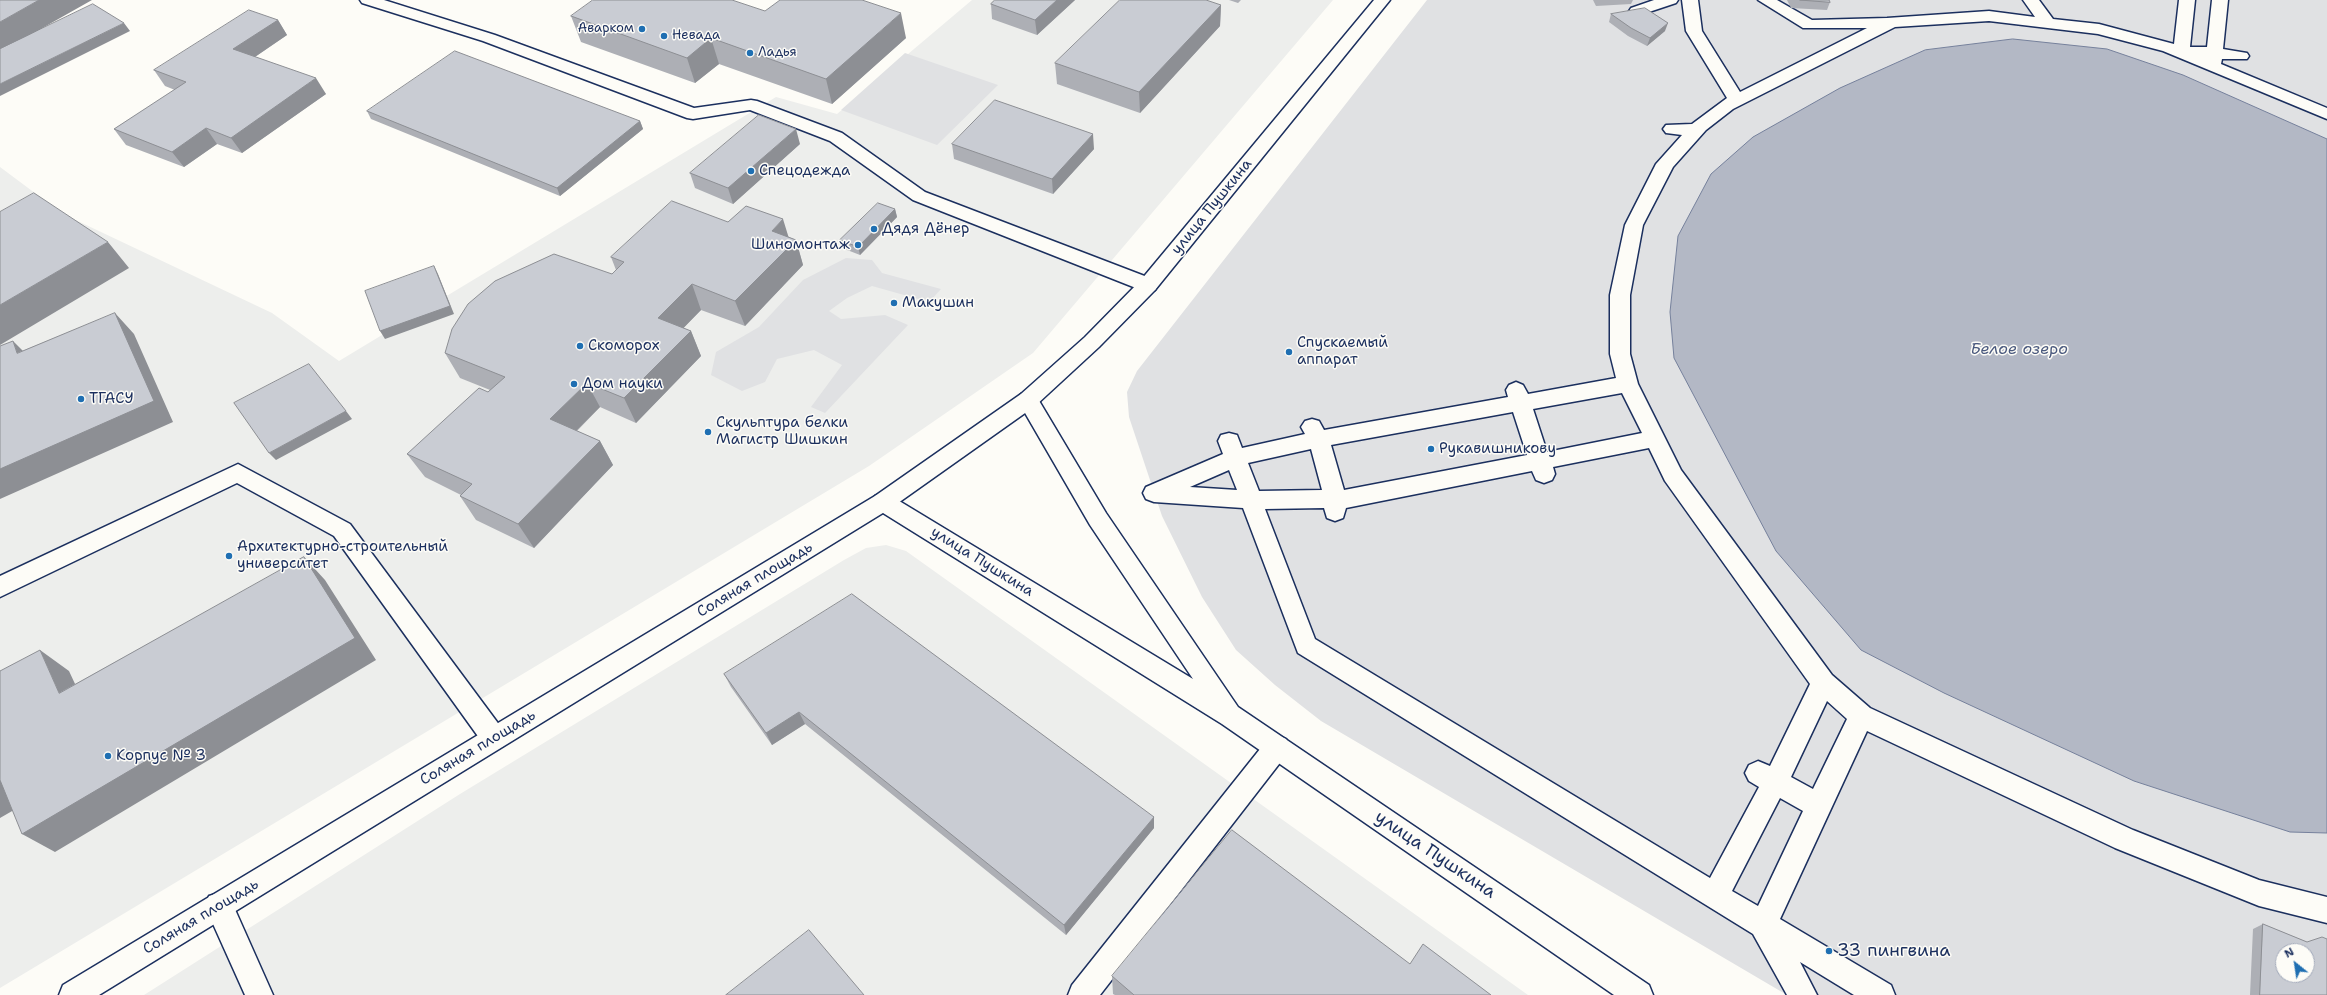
<!DOCTYPE html>
<html>
<head>
<meta charset="utf-8">
<style>
	body { margin:0 }
	#map { position:relative; width:2327px; height:995px; overflow:hidden; background:#fdfcf7; font-family:"Shantell Sans",sans-serif }
	canvas { display:block }
	.north { position:absolute; left:2275px; top:943px; width:40px; height:40px; box-sizing:border-box; background:#fdfcf7; border:1px solid #a3aaba; border-radius:50%; rotate:330deg; font-size:11px; font-weight:700; line-height:16px; text-align:center; color:#1b2f5e }
	.north::after { content:''; display:block; margin:auto; width:14px; height:18px; background:#1f6fb2; clip-path:polygon(50% 0,100% 100%,50% 72%,0 100%) }
</style>
</head>
<body>
<div id="map">
<canvas width="2327" height="995"></canvas>
<div class="north">N</div>
</div>
<script>
const c = document.querySelector('canvas').getContext('2d');
c.lineJoin = 'round';
function fill(path, color) {
  c.fillStyle = color;
  c.fill(path, 'evenodd');
}
function stroke(path, color, width, dash) {
  c.strokeStyle = color;
  c.lineWidth = width;
  c.lineCap = dash ? 'butt' : 'round';
  c.setLineDash(dash || []);
  c.stroke(path);
}
function label(font, color, halo, rows, align = 'center') {
  c.font = font + ' "Shantell Sans",sans-serif';
  c.lineWidth = 3;
  c.setLineDash([]);
  c.textBaseline = 'middle';
  c.strokeStyle = halo;
  c.fillStyle = color;
  for (const [text, x, y, turn = 0] of rows) {
    c.save();
    c.translate(x, y);
    c.rotate((+turn || 0) * Math.PI / 180);
    c.textAlign = isNaN(turn) ? turn : align;
    if (halo) c.strokeText(text, 0, 0);
    c.fillText(text, 0, 0);
    c.restore();
  }
}
fill(new Path2D(`
	M972 0H1333L1033 353 869 466 0 988V167L63 214 272 313 339 361 776 97 837 114Z
	M886 545 906 551 1528 995H144L460 794 844 560 866 548Z`), '#edeeec');
fill(new Path2D(`
	M1427 0H2327V995H1787L1321 721 1275 685 1236 650 1202 597 1162 516 1129 417 1127 392 1137 371ZM2283 951H2307V975H2283Z
	M905 53 998 85 937 145 841 110Z
	M846 258 872 260 882 273 941 289 929 302 872 286 847 298 829 311 841 319 885 315 908 325 825 413 811 407 842 365 814 350 777 359 765 382 742 391 711 375 716 352 759 327 803 280Z`), '#e0e1e3');
const water = new Path2D(`
	M2013 39 2107 49 2183 75 2327 139V833L2290 832 2134 781 1944 693 1861 650 1776 551 1674 358 1670 312 1678 236 1711 174 1753 137 1840 88 1925 50Z`);
fill(water, '#b3b8c5');
stroke(water, '#76819c', 1);
const service = new Path2D(`
	M360 0H384L495 35 694 108 751 100 757 101 842 133 925 192 1155 280 1158 285 1155 290 1148 292 1141 290 913 200 830 141 750 110 693 119 687 118 483 41 362 3Z
	M238 464 350 524 503 730 507 738 503 746 494 749 485 746 334 536 237 483 0 597V576Z
	M1277 735 1286 739 1290 747 1286 755 1100 995H1068L1072 985 1268 739Z
	M219 893 229 896 273 995H245L205 906 209 896Z`);
const pedestrian = new Path2D(`
	M1654 0H1678L1676 3 1637 16 1631 14 1629 11 1631 8Z
	M1682 0H1698L1702 31 1740 92 1867 28H1803L1758 0H1777L1812 20 1887 18 1989 11 2035 17 2023 0H2039L2053 19 2099 24 2174 44 2179 0H2195L2190 47H2207L2212 0H2228L2223 49 2247 53 2249 56 2247 59H2222L2221 64 2327 108V119L2163 51 2098 34 1989 21 1895 27 1733 109 1706 130 1673 167 1643 225 1630 295V354L1638 384 1681 470 1832 675 1870 708 2133 830 2259 880 2327 897V923L2259 906 2115 848 1867 731 1780 919 1891 985 1895 995H1854L1800 962 1817 995H1787L1753 934 1298 653 1243 508 1154 502 1146 499 1143 493 1146 487 1223 454 1218 441 1221 435 1229 433 1237 435 1242 448 1305 434 1301 427 1305 421 1312 419 1319 421 1324 430 1508 397 1506 390 1509 385 1516 382 1523 385 1528 394 1616 378 1610 354V295L1625 225 1656 164 1682 135 1666 133 1663 129 1666 125 1692 124 1727 98 1686 31ZM1622 393 1642 433 1547 452 1533 409ZM1513 412 1527 455 1344 490 1331 445ZM1649 448 1665 481 1810 684 1770 766 1758 761 1749 765 1745 773 1749 781 1759 787 1710 878 1315 639 1265 509 1324 508 1327 518 1335 521 1343 518 1346 508 1532 471 1536 480 1544 483 1552 480 1555 474 1553 467ZM1311 449 1322 490 1259 491 1248 463ZM1229 470 1237 490 1190 487ZM1827 701 1847 719 1813 789 1791 777ZM1780 798 1803 811 1758 906 1732 891Z`);
const tertiary = new Path2D(`
	M1028 392 1035 394 1106 513 1238 707 1649 985 1653 995H1614L1222 724 875 508 872 502 875 496 883 493 891 496 1193 679 1090 525 1021 406 1018 400 1021 394Z`);
const secondary = new Path2D(`
	M1374 0H1390L1155 290 1099 347 1035 406 891 508 99 995H59L63 985 875 496 1021 394 1085 337 1141 280Z`);
stroke(service, '#1b2f5e', 3);
stroke(pedestrian, '#1b2f5e', 3);
stroke(tertiary, '#1b2f5e', 3);
stroke(secondary, '#1b2f5e', 3);
fill(service, '#fdfcf7');
fill(pedestrian, '#fdfcf7');
fill(tertiary, '#fdfcf7');
fill(secondary, '#fdfcf7');
fill(new Path2D(`
	M995 0H1075L1037 35 992 19 991 4Z
	M1229 0H1241L1238 3Z
	M1593 0H1633L1631 4 1596 6Z
	M1787 0H1829L1830 2 1827 10 1791 8Z
	M1221 5 1220 26 1140 113 1057 84 1055 63Z
	M765 11 906 38 832 104 719 64 695 83 581 42 571 16Z
	M1611 14 1665 31 1647 46 1628 36 1609 22Z
	M278 20 287 35 255 57 326 94 242 153 217 144 184 167 126 145 114 129 175 90 165 86 154 70Z
	M367 111 640 121 643 129 560 196 371 119Z
	M800 144 733 204 695 188 690 173Z
	M952 144 1094 149 1053 194 954 159Z
	M895 209 897 217 860 255 842 248 840 240Z
	M728 222 789 237 796 240 803 265 745 326 701 310 683 328 691 331 701 356 636 423 600 407 577 431 600 441 613 465 534 548 476 520 460 496 461 495 425 477 407 454 490 390 460 378 445 353 612 274 616 270 611 257Z
	M724 674 1154 817V828L1066 935 805 724 772 745 731 687Z
	M2263 924 2307 942 2327 995H2250L2253 929Z
	M1410 964 1491 995H1115L1113 994 1112 976Z`), '#adafb5');
fill(new Path2D(`
	M39 0H92L0 52V22Z
	M1057 0H1075L1037 35 1035 20Z
	M1221 5 1220 26 1140 113 1139 92Z
	M901 13 906 38 832 104 826 79Z
	M278 20 287 35 243 65 233 49Z
	M124 23 130 31 0 96V84Z
	M1668 23 1665 31 1647 46 1650 38Z
	M711 38 719 64 695 83 687 58Z
	M316 78 326 94 242 153 231 138Z
	M640 121 643 129 560 196 557 188Z
	M206 128 217 144 184 167 172 152Z
	M796 129 800 144 733 204 728 188Z
	M1093 134 1094 149 1053 194 1052 179Z
	M895 209 897 217 860 255 858 247Z
	M783 219 791 245 796 240 803 265 745 326 735 301 772 231Z
	M108 242 129 268 0 345V305Z
	M434 266 438 274 454 314 385 339 380 331Z
	M692 284 701 310 669 343 658 318Z
	M115 313 134 334 173 422 0 499V469Z
	M691 331 701 356 636 423 624 398Z
	M13 341 33 361 17 353Z
	M587 383 600 407 564 443 550 419Z
	M346 411 352 419 276 460 269 453Z
	M600 441 613 465 534 548 518 524Z
	M304 557 325 580 376 660 55 852 22 834Z
	M40 650 69 671 89 714 59 693Z
	M799 712 805 724 772 745 766 733Z
	M0 780 33 799 0 818Z
	M1154 817V828L1066 935 1064 925Z`), '#8d8f94');
const building = new Path2D(`
	M0 0H39L0 22Z
	M593 0H732L765 11 780 0H862L901 13 826 79 711 38 687 58 571 16Z
	M995 0H1057L1035 20 991 4Z
	M1120 0H1206L1221 5 1139 92 1055 63Z
	M1800 0H1829L1830 2Z
	M93 4 124 23 0 84V49Z
	M1645 8 1668 23 1650 38 1631 28 1611 14Z
	M249 10 278 20 233 49 316 78 231 138 206 128 172 152 114 129 186 82 154 70Z
	M455 51 640 121 557 188 367 111Z
	M995 100 1093 134 1052 179 952 144Z
	M759 115 796 129 728 188 690 173Z
	M34 193 108 242 0 305V212Z
	M672 201 728 222 746 206 783 219 772 231 796 240 735 301 692 284 658 318 691 331 624 398 587 383 550 419 600 441 518 524 460 496 472 484 407 454 479 388 488 392 505 377 445 353 452 329 468 304 495 281 554 254 612 274 624 262 611 257Z
	M878 203 895 209 858 247 840 240Z
	M434 266 450 306 380 331 365 291Z
	M115 313 154 401 0 469V346L13 341 17 353Z
	M309 364 346 411 269 453 234 403Z
	M304 557 355 638 22 834 0 780V671L40 650 59 693Z
	M852 594 1154 817 1064 925 799 712 766 733 724 674Z
	M1232 830 1410 964 1423 944 1491 995H1134L1112 976Z
	M2263 924 2307 942 2322 937 2327 939V995H2260ZM2283 951H2307V975H2283Z
	M809 930 864 995H726Z`);
fill(building, '#c9ccd3');
stroke(building, '#8d8f94', 1);
for (const [x, y, r, color] of [
	[642,29,4,"#1f6fb2"],
	[664,36,4,"#1f6fb2"],
	[750,53,4,"#1f6fb2"],
	[751,171,4,"#1f6fb2"],
	[874,229,4,"#1f6fb2"],
	[858,245,4,"#1f6fb2"],
	[894,303,4,"#1f6fb2"],
	[580,346,4,"#1f6fb2"],
	[1289,352,4,"#1f6fb2"],
	[574,384,4,"#1f6fb2"],
	[81,399,4,"#1f6fb2"],
	[708,432,4,"#1f6fb2"],
	[1431,449,4,"#1f6fb2"],
	[229,556,4,"#1f6fb2"],
	[108,756,4,"#1f6fb2"],
	[1829,951,4,"#1f6fb2"]
]) {
  const dot = new Path2D();
  dot.arc(x, y, r, 0, 2 * Math.PI);
  c.fillStyle = color;
  c.fill(dot);
  stroke(dot, '#fdfcf7', 1.5);
}
label('13px', '#1b2f5e', '#fdfcf7', [
	["Аварком",634,29,"right"],
	["Невада",672,36],
	["Ладья",758,53]
], 'left');
label('15px', '#1b2f5e', '#fdfcf7', [
	["Спецодежда",759,171],
	["Дядя Дёнер",882,229],
	["Шиномонтаж",850,245,"right"],
	["Макушин",902,303],
	["Спускаемый",1297,343],
	["аппарат",1297,360],
	["Скоморох",588,346],
	["Дом науки",582,384],
	["ТГАСУ",89,399],
	["Скульптура белки",716,423],
	["Магистр Шишкин",716,440],
	["Рукавишникову",1439,449],
	["Архитектурно-строительный",237,547],
	["университет",237,564],
	["Корпус № 3",116,756]
], 'left');
label('15px', '#1b2f5e', '#fdfcf7', [
	["улица Пушкина",1212,207,-51],
	["улица Пушкина",982,562,32],
	["Соляная площадь",755,580,-31],
	["Соляная площадь",478,748,-31],
	["Соляная площадь",201,917,-31]
]);
label('italic 16px', '#49587d', '#fdfcf7', [
	["Белое озеро",2019,350]
]);
label('18px', '#1b2f5e', '#fdfcf7', [
	["улица Пушкина",1435,855,34]
]);
label('18px', '#1b2f5e', '#fdfcf7', [
	["33 пингвина",1837,951]
], 'left');
</script>
</body>
</html>
